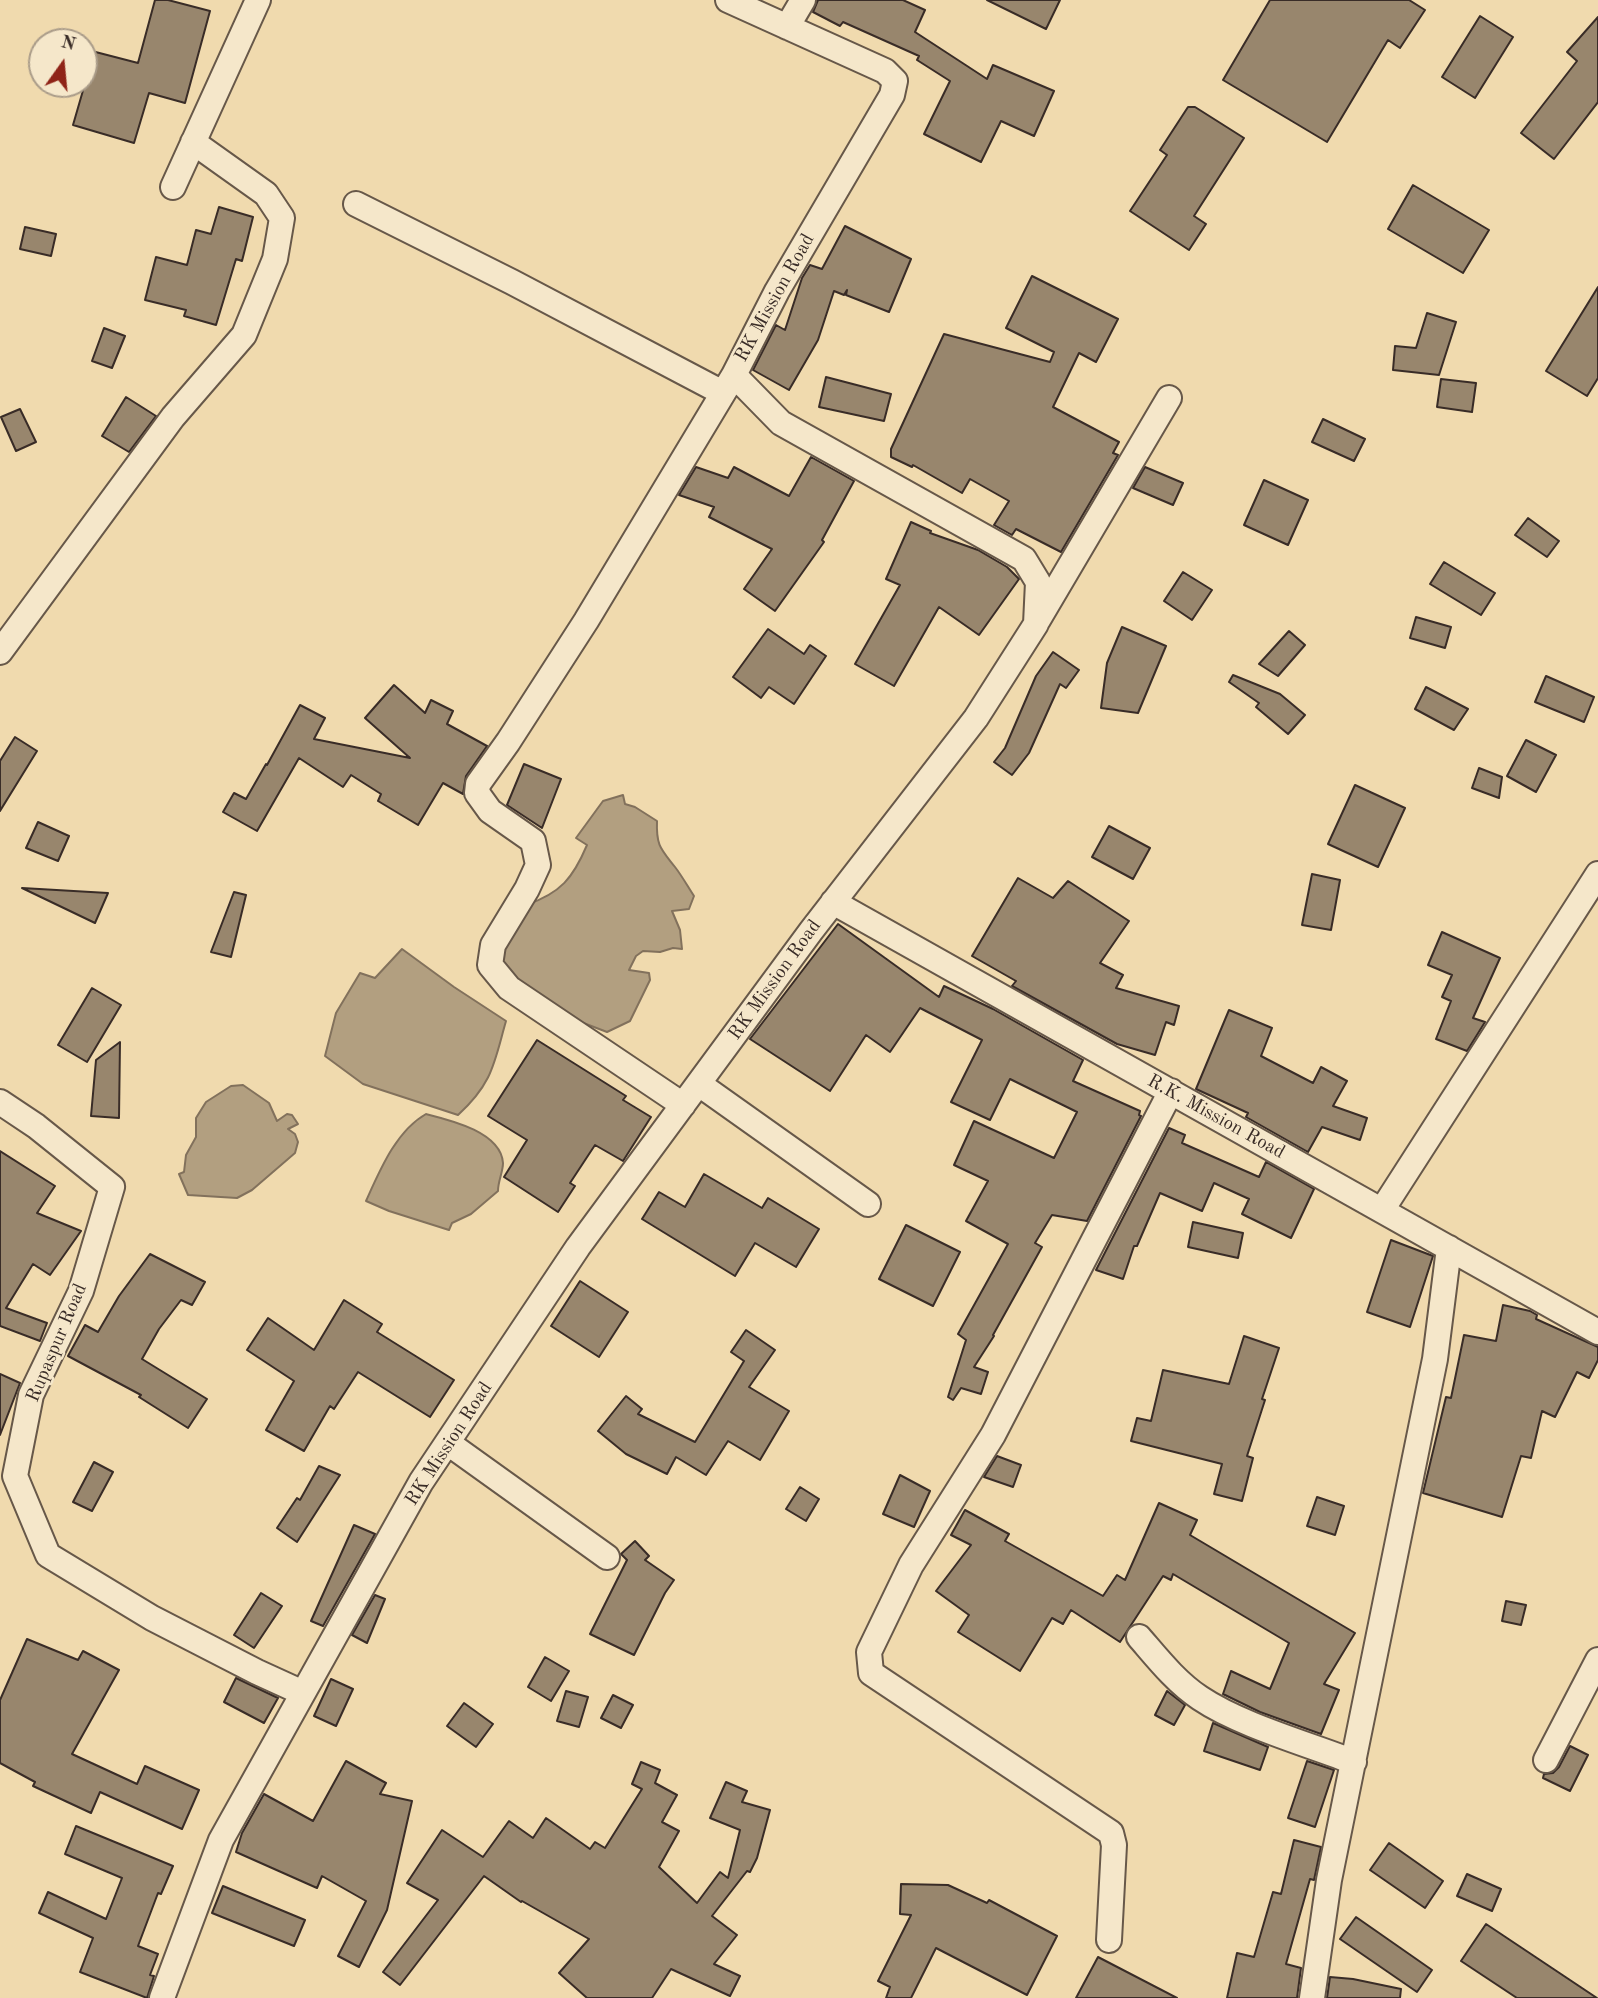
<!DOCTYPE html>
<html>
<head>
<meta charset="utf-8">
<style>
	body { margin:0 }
	#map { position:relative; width:1598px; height:1998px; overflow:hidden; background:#f0daae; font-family:"Old Standard TT",serif }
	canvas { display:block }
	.north { position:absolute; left:28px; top:28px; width:70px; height:70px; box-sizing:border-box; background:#f5e7ca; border:2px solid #aa9c89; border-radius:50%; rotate:15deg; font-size:19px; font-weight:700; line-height:28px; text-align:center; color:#392c27 }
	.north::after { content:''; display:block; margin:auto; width:24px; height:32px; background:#8f2418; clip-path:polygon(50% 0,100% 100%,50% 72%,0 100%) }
</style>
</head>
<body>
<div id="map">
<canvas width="1598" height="1998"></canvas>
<div class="north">N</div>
</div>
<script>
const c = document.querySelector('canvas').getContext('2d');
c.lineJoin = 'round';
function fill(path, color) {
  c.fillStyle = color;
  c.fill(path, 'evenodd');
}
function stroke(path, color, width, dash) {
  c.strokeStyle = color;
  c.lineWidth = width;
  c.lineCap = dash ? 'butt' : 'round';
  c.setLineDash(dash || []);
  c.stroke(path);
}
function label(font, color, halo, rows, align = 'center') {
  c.font = font + ' "Old Standard TT",serif';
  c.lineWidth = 5;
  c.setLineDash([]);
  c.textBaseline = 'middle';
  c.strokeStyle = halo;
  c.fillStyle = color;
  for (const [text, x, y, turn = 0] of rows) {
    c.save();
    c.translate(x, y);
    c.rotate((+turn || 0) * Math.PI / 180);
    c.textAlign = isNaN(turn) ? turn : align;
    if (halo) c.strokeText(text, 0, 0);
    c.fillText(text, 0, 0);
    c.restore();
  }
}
const water = new Path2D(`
	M623 795 625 804 635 807 657 821C656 846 661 849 675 867 682 876 688 887 694 896L689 909 672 911 680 930 682 949 673 948 660 952 643 951 636 956 629 970 649 973 650 980 630 1021 607 1032 573 1019 514 981 499 957 526 905C561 893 573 878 587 845L576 838 603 801Z
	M402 949 454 987 506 1021C494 1063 493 1083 458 1115L363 1084 325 1056 336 1013 360 973 375 978Z
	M243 1085 269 1103 277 1121 287 1114 292 1115 298 1124 288 1129 295 1134 298 1142 295 1153 252 1190 237 1198 188 1195 179 1174 184 1172 186 1155 196 1137V1118L206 1102 231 1086Z
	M426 1114C450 1120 501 1132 503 1163 503 1172 498 1181 498 1191L471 1214 452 1223 449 1230 389 1211 366 1201C380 1170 396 1131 426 1114Z`);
fill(water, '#b29f80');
stroke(water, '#82715c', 2);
const building = new Path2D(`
	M155 0H168L210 11 185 103 149 93 134 143 73 125 84 87V49L138 63Z
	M818 0H903L925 10 915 32 987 79 993 65 1054 91 1034 136 1001 121 981 162 924 134 950 81 917 60 919 56 843 22 840 26 813 12Z
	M987 0H1060L1046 29Z
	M1270 0H1409L1425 10 1400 48 1388 40 1327 142 1223 80Z
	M1480 16 1513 37 1475 98 1442 77Z
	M1598 17V102L1554 159 1521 133 1577 61 1567 52Z
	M1188 107H1195L1244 138 1194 216 1206 224 1189 250 1130 211 1167 155 1160 150Z
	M1413 185 1489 230 1463 273 1388 229Z
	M219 207 253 217 242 261 236 259 216 325 184 316 186 310 145 300 156 257 187 265 196 230 211 234Z
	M845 226 911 259 889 312 846 295 847 290 844 295 834 291 818 340 789 390 753 370 776 325 785 330 802 278 810 265 822 269Z
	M25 227 56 234 51 256 20 249Z
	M1032 276 1118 319 1096 362 1079 353 1053 407 1119 442 1113 453 1118 455 1061 552 1016 529 1012 535 994 525 1009 501 970 479 962 493 913 465 912 467 891 457V449L944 334 1050 362 1054 352 1006 328Z
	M1598 287V378L1587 396 1546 371Z
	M1427 313 1456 322 1439 375 1393 370 1395 346 1416 348Z
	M104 328 125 336 112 368 92 361Z
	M826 377 891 394 884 421 819 407Z
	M1441 379 1476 383 1472 412 1437 407Z
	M126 397 156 416 129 452 102 436Z
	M20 409 36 442 16 451 1 417Z
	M1323 419 1365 439 1354 461 1312 442Z
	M811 457 854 481 822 540 824 542 775 611 744 589 772 549 709 517 714 507 679 495 696 467 728 478 734 467 789 496Z
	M1145 467 1183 483 1173 505 1133 488Z
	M1264 480 1308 500 1288 545 1244 525Z
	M1528 518 1559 541 1547 557 1515 535Z
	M911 522 931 531 930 533 978 550 1007 567 1019 579 979 635 939 607 894 686 855 664 900 585 886 579Z
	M1444 562 1495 593 1481 615 1430 584Z
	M1183 572 1212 590 1192 620 1164 601Z
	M1416 617 1451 627 1445 648 1410 638Z
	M1122 627 1166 646 1138 713 1101 708 1107 663Z
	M768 629 804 654 810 645 826 656 794 704 769 687 761 698 733 677Z
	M1289 631 1305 645 1278 676 1259 664Z
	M1053 652 1079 670 1066 688 1060 684 1029 753 1012 775 994 762 1005 748 1036 676Z
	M1233 675 1280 694 1305 715 1288 734 1256 707 1259 703 1229 682Z
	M1546 676 1594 697 1584 722 1535 702Z
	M394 685 425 713 431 700 453 711 447 724 487 746 466 776 463 794 443 783 418 825 378 801 381 794 351 775 343 787 299 758 257 831 223 812 234 793 246 799 266 764 267 765 300 705 325 718 314 739 410 758 365 718Z
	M1426 687 1468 709 1454 730 1415 709Z
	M15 737 37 751 0 811V761Z
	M1526 740 1556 755 1536 792 1507 776Z
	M524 764 561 779 542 828 507 805Z
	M1479 768 1502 777 1499 798 1472 788Z
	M1355 785 1405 808 1378 867 1328 844Z
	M38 822 69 836 58 861 26 848Z
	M1109 826 1150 848 1133 879 1092 857Z
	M1312 874 1340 880 1331 930 1302 925Z
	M1018 878 1053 898 1068 881 1129 921 1100 963 1123 975 1116 988 1179 1006 1174 1025 1166 1022 1155 1055 1117 1044 1012 986 1016 981 972 956Z
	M22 888 108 893 95 923Z
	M234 892 246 895 231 957 211 952Z
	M838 924 939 997 944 986 993 1009 1083 1060 1073 1081 1140 1111 1139 1115 1141 1116 1087 1221 1052 1215 1035 1243 1042 1247 993 1335 994 1336 974 1367 988 1372 981 1394 961 1388 953 1400 948 1397 966 1340 958 1334 1008 1244 966 1221 988 1181 954 1165 974 1121 1054 1158 1077 1112 1010 1079 990 1120 951 1102 982 1040 920 1008 890 1052 866 1035 830 1091 750 1039Z
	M1442 932 1500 958 1473 1018 1485 1022 1467 1051 1436 1039 1451 1001 1442 997 1452 975 1428 965Z
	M92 988 121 1005 87 1062 58 1045Z
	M1229 1010 1272 1028 1261 1056 1313 1083 1321 1067 1347 1081 1333 1106 1367 1118 1360 1140 1322 1127 1308 1152 1246 1117 1248 1113 1196 1089Z
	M537 1040 626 1096 623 1100 651 1117 623 1161 595 1145 570 1183 575 1186 558 1212 504 1177 527 1140 488 1116Z
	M120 1042 119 1118 91 1116 96 1060Z
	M1169 1128 1185 1135 1182 1143 1259 1177 1266 1162 1314 1189 1291 1238 1242 1214 1249 1199 1214 1183 1202 1211 1160 1193 1137 1246H1134L1123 1279 1096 1270Z
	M0 1151 55 1186 37 1213 81 1231 50 1275 33 1264 6 1308 47 1323 40 1341 0 1326Z
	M704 1174 762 1208 768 1198 819 1229 796 1267 755 1243 735 1276 642 1219 659 1192 685 1207Z
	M1193 1222 1243 1233 1238 1258 1188 1247Z
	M906 1225 960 1252 933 1306 879 1279Z
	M1391 1240 1433 1256 1410 1327 1367 1312Z
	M150 1254 205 1282 192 1305 181 1300 159 1329 142 1359 207 1399 188 1428 139 1397 141 1395 68 1356 85 1325 98 1332 119 1296Z
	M580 1281 628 1312 599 1357 551 1326Z
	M344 1300 382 1324 377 1332 454 1380 430 1417 358 1372 334 1409 330 1406 304 1451 266 1430 294 1381 247 1350 268 1318 314 1350Z
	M1503 1305 1530 1311 1537 1315 1536 1319 1598 1347V1360L1589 1378 1577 1372 1555 1417 1542 1411 1531 1458 1521 1456 1502 1517 1423 1493 1446 1397 1451 1398 1464 1335 1496 1341Z
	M746 1330 775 1350 749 1387 789 1411 760 1460 728 1441 706 1475 676 1457 667 1474 626 1454 598 1431 626 1396 642 1409 638 1414 695 1442 744 1361 731 1352Z
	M1244 1336 1279 1348 1262 1399 1265 1400 1247 1456 1253 1458 1242 1501 1214 1494 1222 1464 1131 1441 1137 1418 1151 1421 1163 1370 1229 1384Z
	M0 1374 20 1383 0 1435Z
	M997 1456 1021 1465 1013 1487 984 1477Z
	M94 1462 113 1472 92 1511 73 1502Z
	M319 1466 340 1475 297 1542 277 1528 297 1498 300 1500Z
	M900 1475 930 1491 914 1527 883 1514Z
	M800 1487 819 1499 806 1521 786 1509Z
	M1317 1497 1344 1506 1335 1535 1307 1526Z
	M1159 1503 1197 1520 1190 1535 1355 1633 1324 1684 1339 1690 1321 1734 1260 1712 1223 1694 1231 1671 1270 1689 1289 1643 1173 1574 1171 1580 1163 1576 1120 1642 1071 1610 1063 1624 1052 1618 1020 1671 958 1632 969 1615 936 1591 971 1545 951 1535 965 1510 1009 1534 1005 1541 1103 1596 1117 1575 1125 1580Z
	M354 1525 375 1534 323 1626 311 1621Z
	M635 1541 649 1556 645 1560 674 1580 665 1593 634 1655 590 1634 627 1560 621 1554Z
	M261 1593 282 1606 254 1648 234 1635Z
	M375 1595 385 1599 367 1643 352 1635Z
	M1506 1601 1526 1605 1521 1625 1502 1621Z
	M27 1639 78 1660 83 1651 119 1670 72 1754 137 1784 145 1766 199 1790 182 1829 100 1792 91 1813 33 1786 35 1782 0 1763V1700Z
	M545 1657 569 1671 551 1701 528 1687Z
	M236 1678 278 1698 264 1723 224 1702Z
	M331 1679 353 1689 336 1726 314 1716Z
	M566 1691 588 1697 579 1727 557 1721Z
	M1167 1691 1185 1705 1174 1725 1155 1715Z
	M613 1695 633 1705 621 1728 601 1718Z
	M464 1703 493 1724 476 1747 447 1726Z
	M1213 1723 1268 1747 1260 1770 1204 1751Z
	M1570 1746 1588 1755 1570 1791 1543 1778 1544 1774 1553 1773 1559 1767Z
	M346 1761 386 1783 380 1794 412 1801 387 1910 359 1967 338 1956 366 1901 322 1876 317 1888 236 1852 242 1833 264 1794 313 1821Z
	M1307 1761 1334 1770 1315 1827 1288 1818Z
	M641 1762 660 1770 655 1783 677 1795 662 1822 679 1831 659 1867 697 1903 720 1872 728 1878 740 1830 710 1818 726 1782 747 1791 742 1802 770 1810 757 1858 750 1872 747 1871 712 1916 737 1935 714 1964 740 1976 730 1996 671 1969 652 1998H587L559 1973 589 1939 522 1901 521 1902 484 1876 400 1985 383 1972 438 1900 407 1883 442 1830 483 1857 509 1821 533 1838 546 1818 590 1849 595 1842 605 1848 642 1789 632 1784Z
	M76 1826 173 1866 161 1894 158 1893 138 1946 158 1954 150 1975 154 1976 147 1998 80 1972 93 1938 39 1913 48 1892 106 1919 122 1878 65 1854Z
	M1294 1840 1321 1847 1314 1880 1310 1879 1286 1964 1301 1968 1297 1998H1227L1237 1953 1254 1957 1273 1892 1281 1894Z
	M1389 1843 1443 1881 1425 1908 1370 1870Z
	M1467 1874 1501 1889 1492 1911 1457 1896Z
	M901 1884 948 1885 987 1903 989 1900 1057 1936 1027 1995 936 1948 911 1998H886L890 1987 878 1981 911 1915 900 1914Z
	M223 1886 305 1920 294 1946 212 1913Z
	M1356 1917 1432 1970 1417 1992 1340 1939Z
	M1486 1924 1597 1998H1517L1461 1961Z
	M1098 1957 1177 1998H1076Z
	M1330 1977 1353 1979 1401 1989 1400 1998H1327Z`);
fill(building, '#98866d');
stroke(building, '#392c27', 2);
const minor = new Path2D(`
	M787 27 803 0
	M173 187 258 0
	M356 204 512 282 721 392
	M1038 620 1169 398
	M0 652 173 417 244 335 275 259 282 218 266 194 193 142
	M833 902 1598 1332
	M699 1084 868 1204
	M0 1102 36 1126 112 1187 81 1291 31 1395 15 1476 48 1555 152 1618 257 1672 303 1693
	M683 1105 509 988 490 965 493 945 527 889 538 865 533 841 490 811 477 793 478 784 508 742 586 621 734 375
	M1382 1210 1598 874
	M448 1443 607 1557
	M1139 1637C1158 1659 1176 1682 1200 1698 1240 1725 1308 1744 1354 1762
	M1546 1760 1598 1660
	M1109 1940 1114 1845 1111 1833 871 1673 869 1652 911 1565 993 1435 1171 1091
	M162 1998 221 1840 421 1482 578 1247 811 931 976 718 1036 624 1038 582 1024 559 781 423 734 375 777 291 892 95 895 81 885 71 728 0
	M1312 1998 1329 1880 1435 1359 1449 1248`);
stroke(minor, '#675849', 28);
stroke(minor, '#f5e7ca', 24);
label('19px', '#392c27', '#f5e7ca', [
	["RK Mission Road",775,298,-61],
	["RK Mission Road",775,980,-54],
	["R.K. Mission Road",1216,1117,29],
	["Rupaspur Road",57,1343,-67],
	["RK Mission Road",449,1444,-57]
]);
</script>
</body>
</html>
